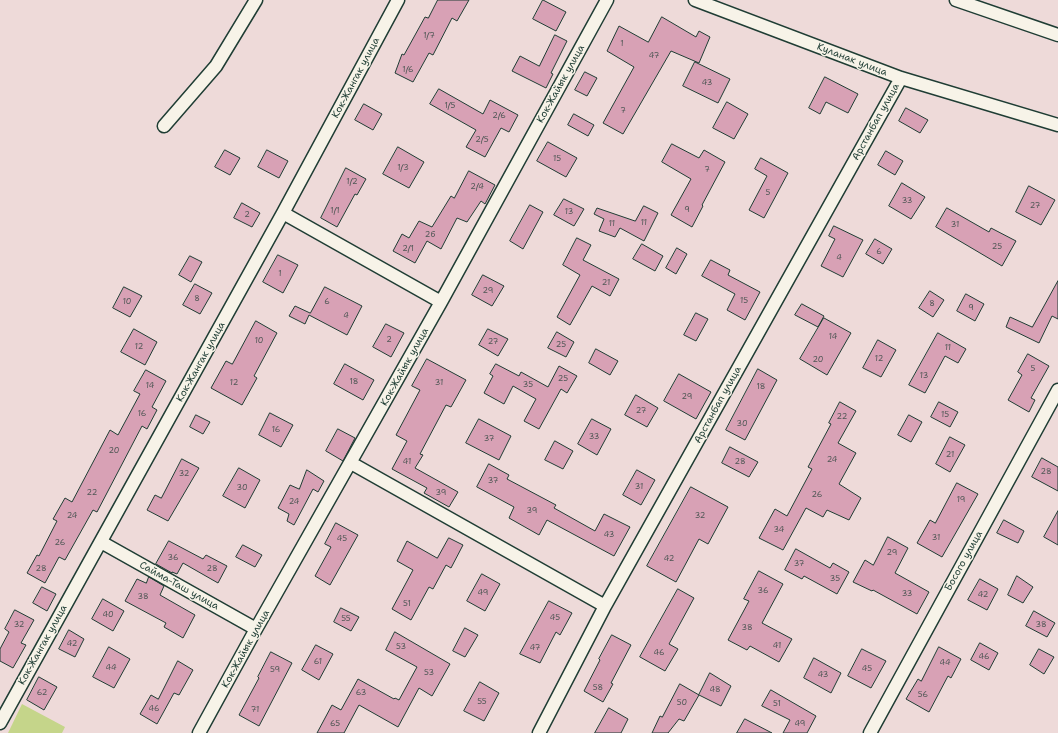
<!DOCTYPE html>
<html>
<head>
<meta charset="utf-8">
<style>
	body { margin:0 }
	canvas { display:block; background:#eedad9 }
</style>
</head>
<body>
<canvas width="1058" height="733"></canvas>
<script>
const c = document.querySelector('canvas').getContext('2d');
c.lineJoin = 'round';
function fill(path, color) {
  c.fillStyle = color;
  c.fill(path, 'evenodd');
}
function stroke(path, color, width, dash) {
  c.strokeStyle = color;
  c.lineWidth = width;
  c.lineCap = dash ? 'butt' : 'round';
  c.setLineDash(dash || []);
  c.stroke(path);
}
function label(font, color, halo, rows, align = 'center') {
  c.font = font + ' "Shantell Sans",sans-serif';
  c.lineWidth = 3;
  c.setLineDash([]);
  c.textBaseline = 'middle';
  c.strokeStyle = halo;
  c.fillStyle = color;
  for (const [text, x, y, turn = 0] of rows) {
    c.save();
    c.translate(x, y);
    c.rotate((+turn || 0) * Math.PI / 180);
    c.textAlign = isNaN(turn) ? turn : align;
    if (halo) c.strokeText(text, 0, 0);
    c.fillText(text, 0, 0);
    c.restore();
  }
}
fill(new Path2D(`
	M22 704 65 727 62 733H8Z`), '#c5d58a');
const building = new Path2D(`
	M438 0H469L457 21 452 18 433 55 429 53 413 82 395 73 402 54 404 55 425 17 428 18Z
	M543 0 566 12 556 31 533 19Z
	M662 17 696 37 699 31 710 37 699 63 671 51 623 134 603 123 634 67 607 51 619 26 648 42Z
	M555 35 567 41 551 73 553 74 546 88 512 71 520 56 539 66Z
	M695 62 730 79 718 103 683 86Z
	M585 72 597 78 587 96 575 90Z
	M825 77 858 94 848 113 826 102 820 114 809 108Z
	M439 89 483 114 490 100 518 115 509 132 501 128 485 157 466 147 476 130 430 104Z
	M727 102 748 114 734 139 713 128Z
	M364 104 382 114 373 130 355 120Z
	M906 108 928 120 920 133 899 121Z
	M574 114 594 125 588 136 568 125Z
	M548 142 577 158 566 177 537 161Z
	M672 144 699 158 704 150 725 162 702 205 703 206 692 227 671 215 691 179 662 162Z
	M398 147 424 162 409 188 383 174Z
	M225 150 240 158 230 175 215 167Z
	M267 150 288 161 279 178 258 167Z
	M886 151 903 161 895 175 878 165Z
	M761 158 788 173 764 218 749 210 767 176 755 169Z
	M346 168 366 179 357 195 355 194 337 227 321 218Z
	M469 171 495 185 485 204 481 201 467 222 457 218 441 249 427 241 415 263 393 251 402 234 409 238 419 221 432 227 451 196 454 198Z
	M902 183 925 197 911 219 889 206Z
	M1029 186 1055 200 1041 225 1016 212Z
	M564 199 584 209 574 226 554 215Z
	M242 203 260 213 252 227 234 218Z
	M530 205 543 212 523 249 510 241Z
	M644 206 658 213 644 241 620 228 615 237 599 231 604 219 594 214 597 208 635 221Z
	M947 208 989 232 991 228 1016 241 1002 266 936 227Z
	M834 226 863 240 843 277 821 266 835 239 829 236Z
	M577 238 591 245 583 260 619 279 610 296 592 286 570 325 557 317 580 275 563 265Z
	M875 239 892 249 883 264 866 254Z
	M642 244 663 256 655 271 633 259Z
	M677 248 687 254 676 274 666 268Z
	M278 255 298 265 283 293 263 282Z
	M190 256 202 262 191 282 179 275Z
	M711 260 730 270 728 275 760 292 745 320 727 310 735 294 702 276Z
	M483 275 504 286 492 306 472 295Z
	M1058 281V319L1052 316 1039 343 1006 327 1010 317 1032 327Z
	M195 284 212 293 200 314 183 305Z
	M124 287 142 296 130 317 113 308Z
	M325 287 362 306 347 335 309 315 305 324 289 316 295 306 310 313Z
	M930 291 944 300 933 317 919 308Z
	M966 294 984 304 975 321 957 311Z
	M802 304 824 316 818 327 795 315Z
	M696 313 708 319 696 341 684 335Z
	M824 318 851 333 827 375 800 359Z
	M256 321 277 333 254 376 257 378 242 405 211 388 226 361 232 364Z
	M386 324 404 333 391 357 373 347Z
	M134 329 157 342 145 365 121 352Z
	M488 329 508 339 498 356 479 345Z
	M557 332 574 342 566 357 548 348Z
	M938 333 966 349 958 363 945 356 925 393 909 385Z
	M878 340 896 350 881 377 863 368Z
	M596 349 618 361 610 375 589 363Z
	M1028 354 1049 366 1031 398 1035 400 1029 412 1008 400 1022 375 1018 372Z
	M427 359 466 380 451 407 446 405 420 454 423 455 415 468 458 492 449 507 424 493 427 488 392 469 407 441 396 435 420 390 412 386Z
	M345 364 374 380 363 400 334 384Z
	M496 364 519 376 521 372 548 387 559 366 577 376 567 393 561 389 539 429 524 421 536 399 513 386 504 404 484 393 493 376 490 374Z
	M758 369 777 380 745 440 726 430Z
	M146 370 166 381 152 407 157 410 147 429 142 426 97 512 93 510 65 560 59 557 45 583 27 573 37 555 39 556 57 521 53 519 65 498 72 502 110 430 118 435 140 394 134 391Z
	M679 374 711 392 696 419 664 401Z
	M636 395 658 408 647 427 625 415Z
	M840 402 856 411 838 443 856 453 839 484 861 498 849 520 827 510 823 517 806 508 783 550 759 538 775 509 787 516 812 469 808 467 831 424 829 423Z
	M939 402 958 412 950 427 931 417Z
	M270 413 293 425 281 447 259 435Z
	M196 415 210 422 203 434 190 427Z
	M909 415 922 422 911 442 898 435Z
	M479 419 511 436 499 460 466 443Z
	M592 419 611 429 597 455 578 444Z
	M338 429 355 438 343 461 326 451Z
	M950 437 965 445 950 472 936 464Z
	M555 441 573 451 563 469 545 460Z
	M730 447 758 462 749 477 722 463Z
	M1042 458 1058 467V491L1032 477Z
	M182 459 199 468 168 521 147 510 155 495 161 498Z
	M489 464 509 475 507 479 556 505 554 508 595 531 604 514 630 527 614 556 547 520 539 535 509 518 514 507 477 487Z
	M239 468 260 480 245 508 223 496Z
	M307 470 324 481 318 492 313 489 294 525 287 521 289 514 278 508 290 485 299 489Z
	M637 470 655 480 641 505 623 495Z
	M957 483 978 494 942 557 917 543 930 520 935 523Z
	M691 487 728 507 708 544 699 539 676 582 647 566Z
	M1058 511V545L1044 537Z
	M1004 520 1024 531 1018 543 997 533Z
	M336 523 358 535 330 585 315 576 331 547 325 544Z
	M888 537 908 548 895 573 929 592 917 614 873 590 872 591 853 582 865 560 873 565Z
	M449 538 463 545 451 568 446 565 433 589 429 587 411 620 392 609 413 570 397 561 407 541 437 558Z
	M169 541 203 559 206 555 227 566 218 583 183 563 177 574 172 572V573L156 564Z
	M243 545 262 555 255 567 236 557Z
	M796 549 830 568 833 563 849 572 837 594 804 576 802 579 785 570Z
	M759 571 783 584 762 623 792 639 779 662 750 646 747 650 728 640 749 601 744 599Z
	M482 574 500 584 485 611 467 601Z
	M1017 576 1033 587 1023 603 1008 595Z
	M149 577 164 586 160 595 195 615 183 638 164 627 166 623 125 601 137 579 146 583Z
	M980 579 998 589 987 610 968 600Z
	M42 587 56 594 47 611 33 603Z
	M678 589 694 598 669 644 678 649 665 671 640 657Z
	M103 599 124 611 113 631 92 619Z
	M549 601 572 613 560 635 556 632 540 663 520 654Z
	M341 608 359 617 351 631 334 622Z
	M15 610 34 620 21 643 26 645 13 668 0 661V649L9 632 5 629Z
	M1034 611 1055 623 1047 637 1026 626Z
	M465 628 478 635 465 657 453 651Z
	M69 630 84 639 75 657 59 649Z
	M395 632 450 664 432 696 419 688 398 727 359 705 344 733H317L332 705 341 710 358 679 394 699 395 698 399 700 417 667 386 650Z
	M612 635 631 645 611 683 613 684 603 702 584 691 600 660 599 659Z
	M980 643 998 653 989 670 971 660Z
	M316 645 333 654 319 680 302 670Z
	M109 647 130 659 114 688 93 677Z
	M939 647 961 659 951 678 948 676 929 712 906 699 918 679 921 681Z
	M862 649 886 661 871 688 848 676Z
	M1039 649 1054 657 1044 674 1030 665Z
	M271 652 292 663 259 726 239 715 259 678 258 677Z
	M814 658 841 673 831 693 804 678Z
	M178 661 193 670 179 695 174 693 157 724 140 714 151 695 158 699Z
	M710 673 731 686 721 706 699 695Z
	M39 677 57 687 44 710 27 700Z
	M480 682 499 693 484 721 464 711Z
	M680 684 699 695 684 721 679 719 668 733H652L660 716 662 717Z
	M771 690 816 716 807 733H783L790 720 762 706Z
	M609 708 628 719 621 733H595Z
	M745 719 772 733H737Z`);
fill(building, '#d8a1b5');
stroke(building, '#1f3d34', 1);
const street = new Path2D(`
	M695 0 901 78 1058 125
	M956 0 1058 35
	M164 126 216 66 256 0
	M283 213 441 302
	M351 463 605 606
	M101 542 256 629
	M0 723 283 213 398 0
	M199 733 256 629 441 302 607 0
	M539 733 605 606 901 78
	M870 733 1058 390`);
stroke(street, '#1f3d34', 15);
stroke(street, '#f7f3e8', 12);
label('8px', '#4d5654', null, [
	["1/7",429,36],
	["1",622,44],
	["47",654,56],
	["1/6",408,70],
	["43",707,83],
	["1/5",450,106],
	["7",623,111],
	["2/6",499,116],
	["2/5",482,140],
	["15",557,159],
	["1/3",403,168],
	["7",707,170],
	["1/2",352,182],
	["2/4",477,187],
	["5",768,193],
	["33",907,201],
	["27",1035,206],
	["9",687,210],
	["1/1",335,211],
	["13",569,212],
	["2",247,215],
	["11",644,223],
	["11",612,224],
	["31",955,225],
	["2б",430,235],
	["25",997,247],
	["2/1",408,249],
	["6",879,252],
	["4",839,258],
	["1",280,274],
	["21",606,283],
	["29",488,291],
	["8",197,299],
	["15",744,301],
	["10",127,302],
	["6",327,302],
	["8",932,304],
	["9",971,308],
	["4",346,316],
	["14",833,337],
	["2",389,340],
	["10",259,341],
	["27",493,342],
	["25",561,345],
	["12",139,347],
	["11",948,348],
	["12",879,359],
	["20",818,360],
	["5",1033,369],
	["13",924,376],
	["25",563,379],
	["18",354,382],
	["12",234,383],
	["31",439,383],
	["35",528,385],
	["14",150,386],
	["18",761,387],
	["29",687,397],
	["27",641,411],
	["16",142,414],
	["15",945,415],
	["22",842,417],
	["30",742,424],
	["16",276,430],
	["33",594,437],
	["37",489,439],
	["20",114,451],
	["21",950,455],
	["24",832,460],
	["41",407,462],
	["28",740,462],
	["28",1046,472],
	["32",184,474],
	["37",493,481],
	["31",639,487],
	["30",242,488],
	["22",92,493],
	["39",441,493],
	["26",817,495],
	["19",961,500],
	["24",294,502],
	["39",532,511],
	["24",72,516],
	["32",700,516],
	["34",779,530],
	["43",609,535],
	["31",936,538],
	["45",342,539],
	["26",60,543],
	["29",892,553],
	["36",173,558],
	["42",669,559],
	["37",799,564],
	["28",41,569],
	["28",212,569],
	["35",835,579],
	["36",763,591],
	["49",483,593],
	["33",907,594],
	["42",983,595],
	["38",143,597],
	["51",407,604],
	["40",108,615],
	["45",555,618],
	["55",346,619],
	["32",19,625],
	["38",1041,625],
	["38",747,628],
	["42",72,644],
	["41",777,646],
	["53",401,647],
	["47",535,648],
	["46",659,653],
	["46",984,657],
	["61",318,662],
	["44",945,663],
	["44",111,668],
	["45",867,669],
	["59",275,670],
	["53",429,673],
	["43",823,675],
	["58",598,688],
	["48",715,690],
	["62",42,693],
	["63",361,693],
	["56",923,695],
	["55",482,702],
	["50",682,703],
	["51",777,704],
	["46",154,709],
	["71",255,710],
	["65",335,724],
	["49",800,724]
]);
label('10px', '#1f3d34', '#f7f3e8', [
	["Куланак улица",852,60,21],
	["Кок-Жангак улица",356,78,-62],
	["Кок-Жайык улица",561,84,-61],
	["Арстанбап улица",876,122,-61],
	["Кок-Жангак улица",201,362,-61],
	["Кок-Жайык улица",405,367,-61],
	["Арстанбап улица",718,405,-61],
	["Босого улица",964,561,-61],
	["Сайма-Таш улица",179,586,29],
	["Кок-Жангак улица",43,645,-61],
	["Кок-Жайык улица",246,649,-61]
]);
</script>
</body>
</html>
